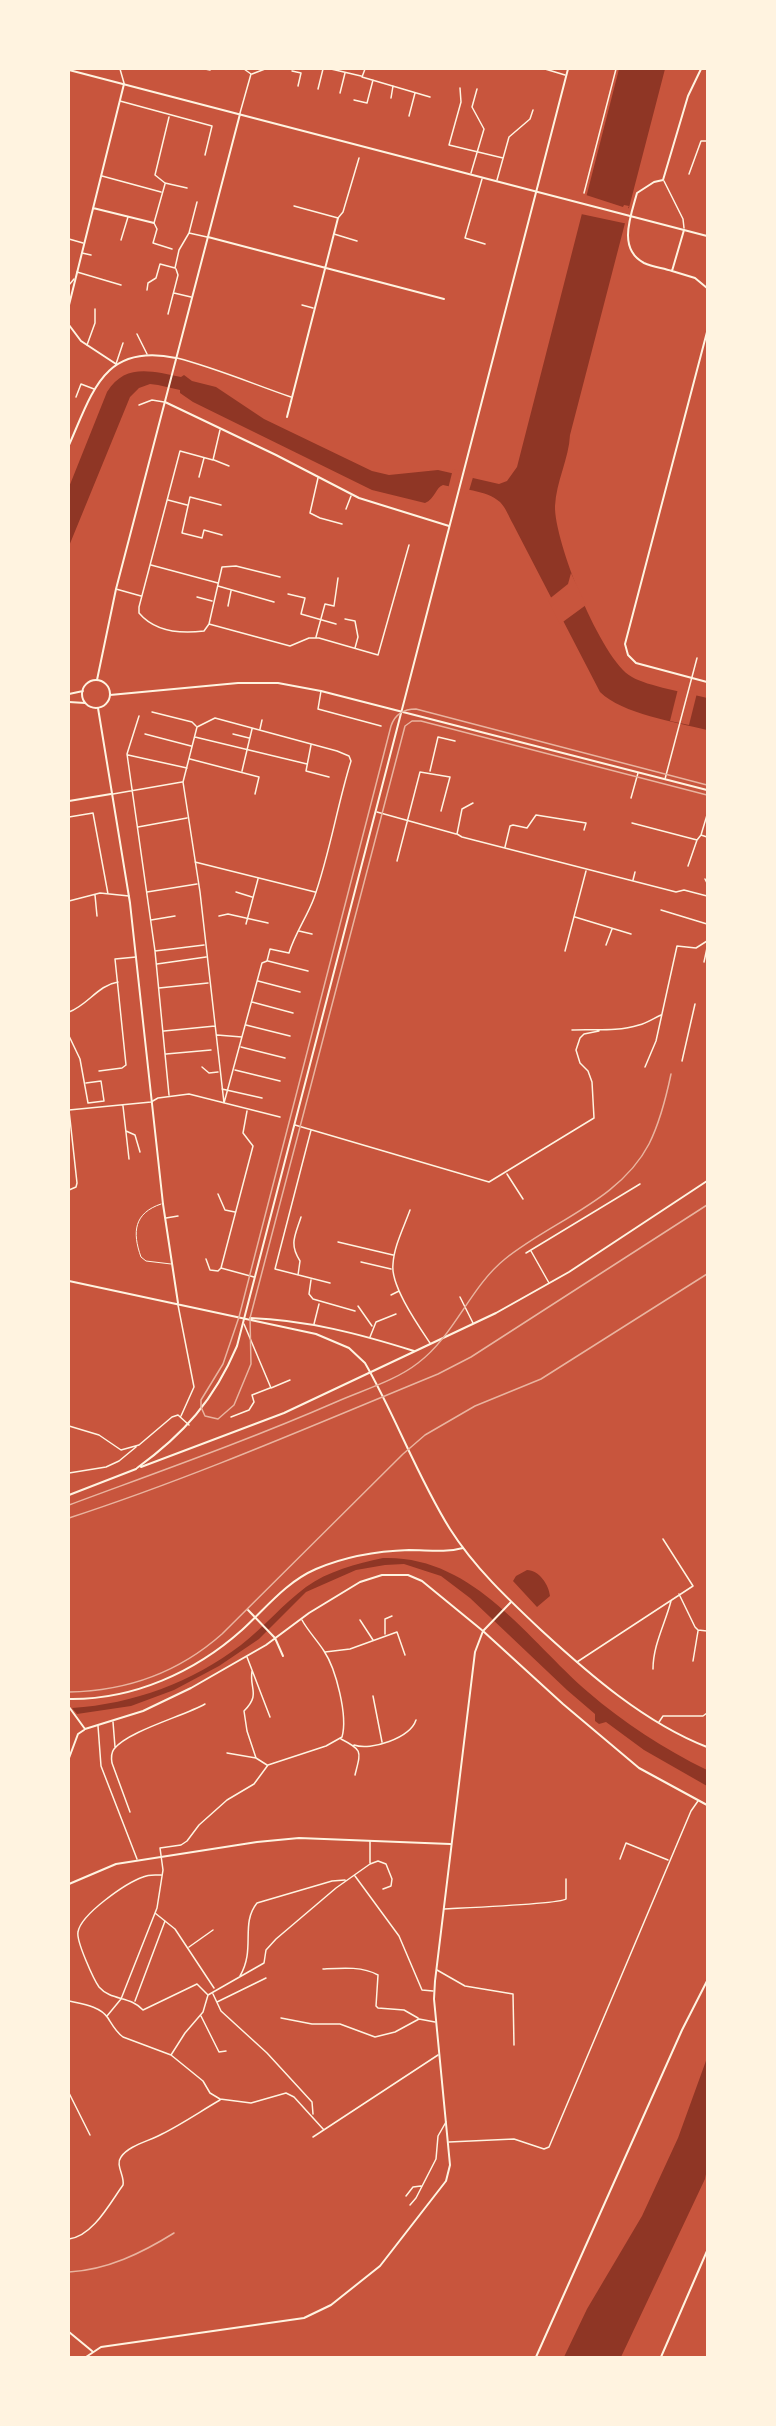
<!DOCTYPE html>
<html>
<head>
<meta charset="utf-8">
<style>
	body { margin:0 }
	#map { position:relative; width:776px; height:2426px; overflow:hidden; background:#c8553d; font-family:"Sofia Sans Condensed",sans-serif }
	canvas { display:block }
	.frame { position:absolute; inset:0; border:70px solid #fff3e0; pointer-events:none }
</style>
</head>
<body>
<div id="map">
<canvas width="776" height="2426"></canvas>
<div class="frame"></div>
</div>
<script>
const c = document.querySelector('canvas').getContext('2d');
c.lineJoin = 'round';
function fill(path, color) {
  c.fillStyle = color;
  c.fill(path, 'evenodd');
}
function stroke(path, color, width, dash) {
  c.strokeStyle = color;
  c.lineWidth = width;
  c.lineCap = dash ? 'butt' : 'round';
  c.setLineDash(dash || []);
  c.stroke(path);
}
fill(new Path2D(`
	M619 69H665L570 435C569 458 556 482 555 506 554 541 601 660 632 677 647 686 688 693 707 698V730C676 722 622 714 600 692L513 524C509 517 506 508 500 502 487 490 460 489 443 485 436 487 435 499 425 503L372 490 193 402 180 393V390L158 385 150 384 139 388 130 397 69 546V487L107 392C125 363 151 371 181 377L184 375 192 381 216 387 264 419 372 471 389 475 438 470 499 484 507 481 517 467Z
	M383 1558C473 1555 527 1639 588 1692 624 1723 664 1749 707 1770V1786L644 1750 606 1722 599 1724 595 1721V1714L567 1690 470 1598 441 1576 404 1564 385 1565 356 1570 306 1592 259 1639 219 1666 174 1690 131 1706 77 1714 72 1708C134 1704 192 1682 241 1645 264 1627 283 1604 306 1587 328 1571 356 1564 383 1558Z
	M527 1570C539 1570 549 1585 550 1596L537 1607 513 1581 516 1576Z
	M707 2058V2169L705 2179 621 2357H564L587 2309 642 2216 678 2138Z`), '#8f3625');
fill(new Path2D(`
	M586 195 623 207 624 205 629 206 628 208 632 209 628 224 581 214Z
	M453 469 474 474 468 494 448 489Z
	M571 573 586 605 560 624 548 600 568 584Z
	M678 689 697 693 689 725 670 721Z`), '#c8553d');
stroke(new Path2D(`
	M161 1204C134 1213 132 1232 141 1257L146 1261 171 1264`), '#fff3e0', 1);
stroke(new Path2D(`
	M584 193 616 69`), '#fff3e0', 1.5);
stroke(new Path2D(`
	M120 69 124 83
	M205 69 210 70
	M284 69H292
	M331 69 361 76
	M365 69 362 77 430 97
	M545 69 565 75
	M292 71 301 73 298 86
	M252 74 265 69
	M460 88 461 102 449 145 503 158
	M318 89 323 69
	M340 93 345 73
	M391 98 393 86
	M354 100 367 103 373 80
	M120 101 212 126 205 155
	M240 113 251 74 244 69
	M409 116 415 93
	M169 117 155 175 165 183 187 188
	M471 173 484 129 472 107 477 89
	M689 174 701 141H707
	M102 176 161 192
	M482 179 465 238 485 244
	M497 180 509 137 530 119 533 110
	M664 181 683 219 684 228
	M165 184 154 223 157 229 153 243 172 249
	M294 206 338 218 343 212 359 158
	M189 233 207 237
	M334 234 357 241
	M69 239 83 243
	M121 240 128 217
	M82 253 91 255
	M77 272 121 285
	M69 285 74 279
	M147 290 148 283 156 278 160 264 175 268 179 250 189 233 197 202
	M174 293 191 297
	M302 305 313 308
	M168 314 178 275 176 269
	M137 334 147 354
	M87 345 95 323V309
	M177 358C216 368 253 384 291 397
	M116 364 123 343
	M76 397 81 384 94 389
	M139 405 152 400 164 402
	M220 430 213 460 180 451 139 607V613C155 632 180 634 204 631L209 624 290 646 309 638H319L378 655 409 545
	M214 460 229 466
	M199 477 204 458
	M318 478 310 513 320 518 342 524
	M168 500 187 505
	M221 505 190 497 182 533 202 538 204 530 222 535
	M346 509 351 496
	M151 565 218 583
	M218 586 274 602
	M116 589 141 596
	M288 594 305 598 301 614 336 624
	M197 597 212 601
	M228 606 231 591
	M345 619 355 621 358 637 355 648
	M209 624 222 567 236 566 280 577
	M316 637 325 604 334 606 338 578
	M321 691 318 709 381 726
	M152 712 192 722 196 726
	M139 716 127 754 155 951 169 1095
	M215 718 337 751 349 756 351 761C337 806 330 853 314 898 307 917 295 933 289 953L270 949 267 961 262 963 224 1103 200 892 183 782 197 727Z
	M260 729 262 720
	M145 734 191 746
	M233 734 249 738
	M195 737 307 764
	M311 745 306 771 329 777
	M128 755 187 768
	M190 759 259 777 255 794
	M242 771 252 729
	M430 771 438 737 455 741
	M665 779 697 658
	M113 794 182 782
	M631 798 638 773
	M473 803 462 809 457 834 462 837 676 892 684 890 707 896
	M377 812 456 834
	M707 815 701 835 707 837
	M69 817 93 813 108 894
	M632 823 697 840 701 835
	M138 827 187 818
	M505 847 510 826 513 825 527 828 536 815 586 823 584 830
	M397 861 420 772 450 777 441 811
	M195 862 315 892
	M688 866 697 840
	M705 879 707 883
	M633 880 635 872
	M147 892 197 884
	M236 892 252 897
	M95 895 97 916
	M69 901 100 893 129 896
	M661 910 707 924
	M219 916 228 914 268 923
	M575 917 631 934
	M151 920 175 916
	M246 924 258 879
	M299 931 312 934
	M606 945 612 929
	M155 951 204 945
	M565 951 586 871
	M268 961 308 971
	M704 962 707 948
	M157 964 206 957
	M258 981 300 992
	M159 988 208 983
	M252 1002 293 1013
	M69 1012C88 1005 98 985 118 982
	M246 1025 290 1036
	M572 1030C594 1029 617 1032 639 1025 647 1023 654 1018 661 1015
	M164 1031 215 1026
	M217 1035 242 1037
	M69 1036 80 1059 88 1103 104 1101 101 1081 86 1083
	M241 1047 285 1058
	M166 1054 211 1050
	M682 1061 695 1004
	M202 1067 209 1073 218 1072
	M645 1067 656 1041 677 946 696 948 707 941
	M235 1070 280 1081
	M99 1071 122 1068 126 1065 115 959 136 957
	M222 1089 262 1098
	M123 1106 129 1159
	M69 1110 151 1102 158 1098 189 1094 280 1117
	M295 1125 489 1182 594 1118 592 1082 588 1071 580 1063 576 1050 580 1038 584 1034 599 1031
	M311 1130 275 1269 330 1283
	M126 1131 135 1135 140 1152
	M507 1174 523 1199
	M69 1190 76 1187 77 1183 69 1110
	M218 1194 225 1210 235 1212
	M410 1210C404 1227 394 1246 393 1264 390 1285 418 1325 430 1343
	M166 1218 178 1216
	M338 1242 393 1255
	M531 1251 549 1283
	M526 1253 640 1184
	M206 1259 210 1270 218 1271 221 1268 253 1146 243 1133 247 1111
	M361 1262 391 1269
	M221 1268 254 1277
	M298 1275 300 1261C289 1244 295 1236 301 1217
	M311 1280 309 1294 313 1299 355 1311
	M391 1295 399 1291
	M460 1297 473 1323
	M178 1305 194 1387 181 1416
	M358 1306 372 1326
	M244 1324 271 1388 290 1380
	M314 1324 319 1304
	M370 1337 376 1322 396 1314
	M231 1417 249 1410 254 1402 252 1395 270 1388
	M69 1426 99 1435 121 1450 139 1445 172 1417 178 1415 189 1425
	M69 1473 106 1467 119 1461 136 1447
	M679 1594 695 1627 698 1630 707 1631
	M360 1620 373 1640
	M385 1634V1619L392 1616
	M325 1652 350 1649 397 1632 405 1655
	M247 1657 270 1717
	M693 1661 698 1631
	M577 1662 693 1586 663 1539
	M653 1669C653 1645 665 1624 671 1601
	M252 1671C249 1689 261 1694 244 1711L247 1731 256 1758
	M373 1696 382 1742
	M113 1722 115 1747
	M659 1722 663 1716H703L707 1713
	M98 1726 101 1766 137 1859
	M341 1739C363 1750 361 1751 355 1775
	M354 1745C371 1751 410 1738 416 1720
	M227 1753 256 1758 267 1765
	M130 1812 112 1763C111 1757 111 1753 114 1749 128 1731 184 1716 205 1704
	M370 1841V1863
	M620 1859 626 1843 668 1860
	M161 1875C155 1875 149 1874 143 1877 126 1883 81 1914 78 1932 76 1941 94 1980 99 1987 111 2001 131 1996 143 2010L197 1984 208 1995
	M355 1876 399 1936 422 1990 433 1991
	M444 1909C461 1908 560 1904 566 1899V1879
	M155 1913 175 1929 214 1988
	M189 1947 213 1930
	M323 1969C341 1968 362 1966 378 1975L376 2006 378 2008 404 2010 418 2018
	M437 1970 465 1986 513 1994 514 2045
	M240 1976C256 1949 240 1924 257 1903L332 1881 345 1880
	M213 1994 221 2011 267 2053 312 2102 313 2114
	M69 2001C82 2004 100 2006 108 2018 113 2026 116 2032 123 2037L171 2055 203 2081 210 2093 220 2099 251 2103 286 2093 294 2097 324 2130
	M135 2001 165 1921
	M217 2002 266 1978
	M107 2016 121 1999 157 1908 163 1870 160 1848 181 1845 187 1841 199 1825 227 1800 254 1784 268 1765 326 1746 342 1737C348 1716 336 1669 324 1651 317 1640 308 1631 302 1620
	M201 2016 219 2052 226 2051
	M281 2018 312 2024H340L375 2037 395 2032 419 2019 435 2022
	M171 2055 185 2033 203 2012 208 1995 264 1963 266 1950 276 1939 336 1888 370 1864 378 1861 386 1864 392 1879 391 1886 383 1889
	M69 2093 90 2135
	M313 2137 438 2055
	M449 2142 514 2139 544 2149 549 2147 691 1811 698 1801
	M406 2196 413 2187 421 2186
	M410 2205 416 2198 436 2159 438 2136 446 2122
	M69 2239C93 2236 110 2203 123 2185 125 2176 115 2165 121 2157 129 2145 150 2141 162 2134 182 2124 201 2111 220 2100`), '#fff3e0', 1.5);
stroke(new Path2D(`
	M93 208 154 223
	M684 230 672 271 695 278 707 288
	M208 237 444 299
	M672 271C663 268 653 267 644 263 617 249 631 215 637 193L654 182 663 180 688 96 701 69
	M69 305 124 84
	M69 325 81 341 116 364
	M707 332 625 644 628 655 636 663 707 682
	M165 402 276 455 359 498 449 526
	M287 417 338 218
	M69 445C93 391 104 343 176 358
	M69 801 111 794
	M248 1610 275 1638 283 1656
	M69 1699C133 1700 195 1672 242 1630 266 1608 286 1582 316 1569 344 1557 378 1551 409 1550 428 1550 444 1553 463 1548
	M69 1707 85 1729 143 1711 191 1688 266 1645 309 1613 360 1582 382 1575H408L422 1581 483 1631 563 1704 639 1768 707 1805
	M69 1758 78 1734 84 1730
	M69 1884 116 1864 257 1842 299 1838 450 1844
	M69 2332 92 2351
	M86 2357 101 2347 304 2318 331 2305 380 2266 446 2181 450 2165 434 1999 435 1981 475 1652 483 1631 511 1602
	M661 2357 707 2251`), '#fff3e0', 2);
stroke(new Path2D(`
	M69 70 707 236
	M97 680 116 589 240 114
	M98 708 130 903 163 1204 178 1303
	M69 1281 316 1334 349 1348 365 1363C396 1417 417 1476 450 1529 474 1567 508 1599 541 1630 589 1674 645 1723 707 1747
	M250 1318C307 1320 360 1334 414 1351
	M536 2357 682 2030 707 1981`), '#fff3e0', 2);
stroke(new Path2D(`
	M82 694a14 14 0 1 1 28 0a14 14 0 1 1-28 0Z
	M69 694 83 691
	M110 695 238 683H278L321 691 707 790
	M69 702 85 703
	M141 1467 284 1413 496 1313 569 1272 707 1181
	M137 1468C184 1434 214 1400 237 1346L568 69
	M69 1495 136 1469`), '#fff3e0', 2);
stroke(new Path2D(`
	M707 785 416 709C404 709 395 714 391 726L239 1317 223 1364 201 1400V1407L205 1416 218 1419 234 1405 251 1364 250 1318 405 726 412 721H421L707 795`), '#e9b49f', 1.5);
stroke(new Path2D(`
	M69 1505C158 1472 249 1440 336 1402 363 1390 395 1381 418 1363 455 1335 470 1287 505 1259 552 1221 620 1200 649 1144 660 1122 666 1098 671 1074
	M69 1518C195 1477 316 1424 438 1374L471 1357 707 1205
	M69 1692C127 1691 178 1673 222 1634L403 1454 425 1435 475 1406 541 1379 707 1274
	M69 2272C107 2270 142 2253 174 2233`), '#e9b49f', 1.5);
</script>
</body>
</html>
